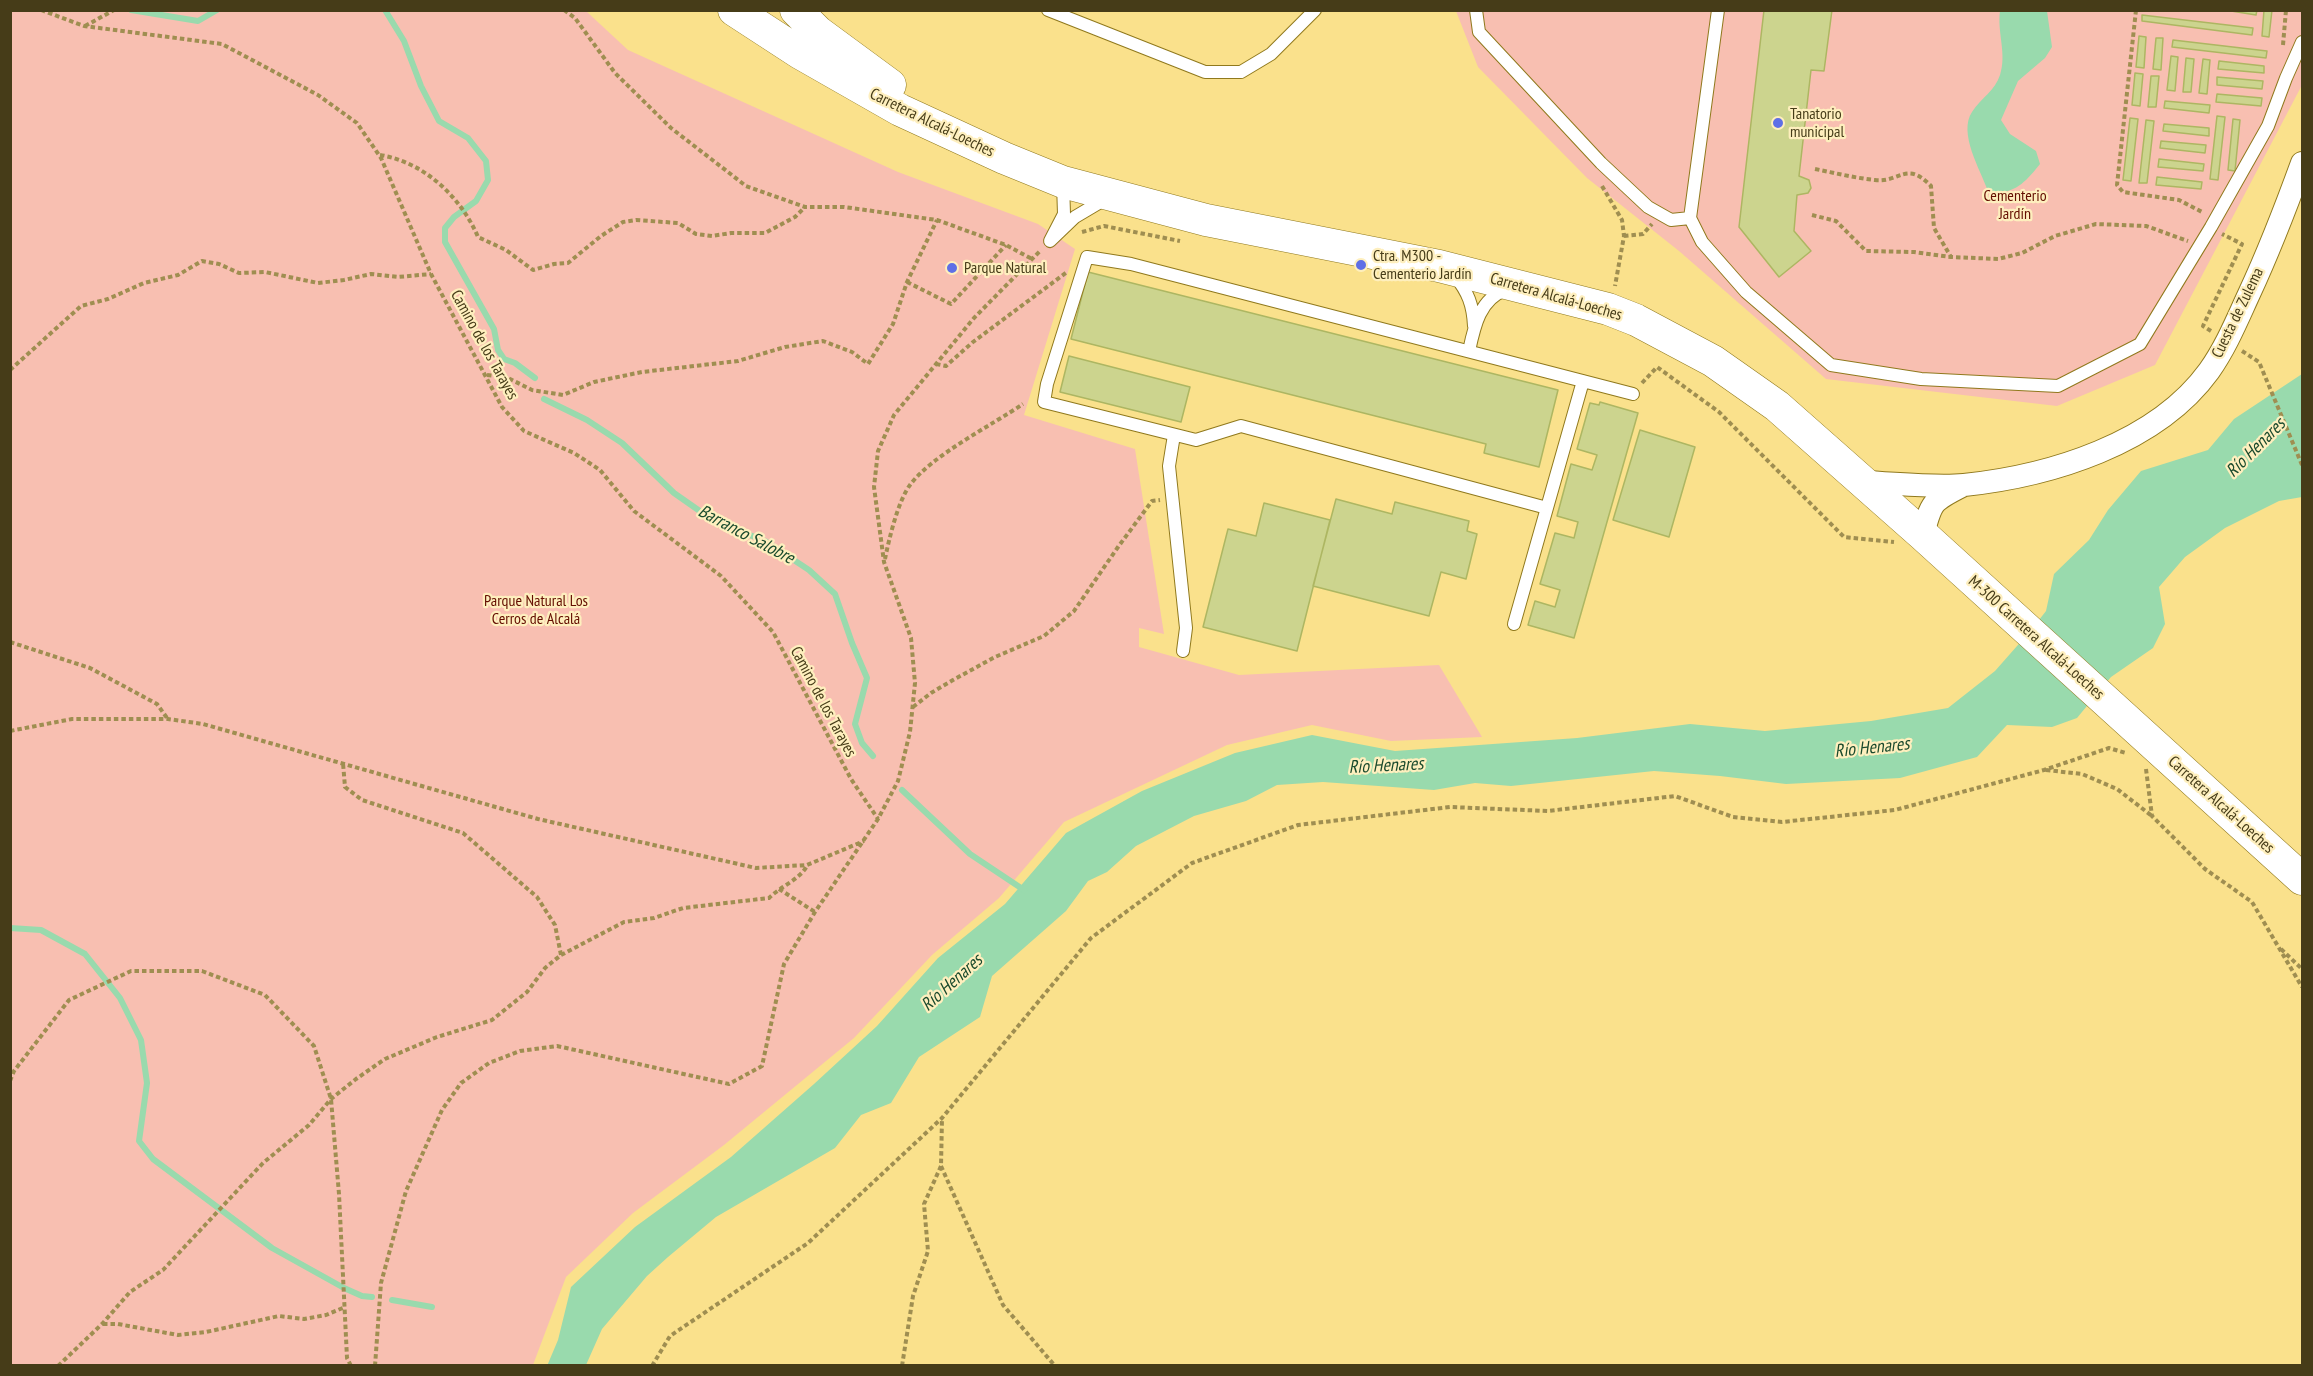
<!DOCTYPE html>
<html>
<head>
<meta charset="utf-8">
<style>
	body { margin:0 }
	#map { position:relative; width:2313px; height:1376px; overflow:hidden; background:#fae18c; font-family:"PT Sans Narrow",sans-serif }
	canvas { display:block }
	.frame { position:absolute; inset:0; border:12px solid #463c18; pointer-events:none }
</style>
</head>
<body>
<div id="map">
<canvas width="2313" height="1376"></canvas>
<div class="frame"></div>
</div>
<script>
const c = document.querySelector('canvas').getContext('2d');
c.lineJoin = 'round';
function fill(path, color) {
  c.fillStyle = color;
  c.fill(path, 'evenodd');
}
function stroke(path, color, width, dash) {
  c.strokeStyle = color;
  c.lineWidth = width;
  c.lineCap = dash ? 'butt' : 'round';
  c.setLineDash(dash || []);
  c.stroke(path);
}
function label(font, color, halo, rows, align = 'center') {
  c.font = font + ' "PT Sans Narrow",sans-serif';
  c.lineWidth = 4.5;
  c.setLineDash([]);
  c.textBaseline = 'middle';
  c.strokeStyle = halo;
  c.fillStyle = color;
  for (const [text, x, y, turn = 0] of rows) {
    c.save();
    c.translate(x, y);
    c.rotate((+turn || 0) * Math.PI / 180);
    c.textAlign = isNaN(turn) ? turn : align;
    if (halo) c.strokeText(text, 0, 0);
    c.fillText(text, 0, 0);
    c.restore();
  }
}
fill(new Path2D(`
	M10 11H586L628 50 898 172 1038 224 1075 249 1024 415 1135 449 1164 634 1139 628V647L1239 675 1439 665 1482 737 1391 741 1312 725 1227 745 1064 822 999 898 932 955 854 1038 724 1145 633 1213 566 1277 533 1365H11Z
	M1456 11H2302V85L2155 365 2057 406 1826 379 1679 251 1587 178 1478 67Z`), '#f8bfb1');
fill(new Path2D(`
	M2000 11H2047L2052 47 2045 58 2018 81 2001 120 2010 134 2036 151 2040 164C2026 182 2012 197 1988 191 1980 169 1958 133 1972 112 1981 98 1995 91 2000 75 2007 54 1997 32 2000 11Z
	M2302 374V497L2279 501 2225 528 2185 557 2159 587 2165 624 2153 648 2111 677 2077 718 2052 727 2007 725 1977 757 1900 778 1786 784 1720 776 1654 771 1511 786 1475 783 1434 790 1323 782 1277 785 1246 801 1194 816 1136 846 1107 872 1088 881 1066 911 992 976 980 1017 919 1057 891 1103 861 1115 835 1148 716 1217 668 1257 647 1276 602 1329 586 1365 547 1366 558 1340 571 1287 635 1227 731 1157 814 1084 877 1026 938 958 1005 904 1066 833 1142 791 1235 753 1312 735 1395 751 1577 738 1690 724 1765 731 1871 721 1948 708 1995 671 2032 629 2046 611 2054 574 2089 540 2108 510 2141 471 2208 450 2234 419Z`), '#99daad');
stroke(new Path2D(`
	M131 10 198 21 217 10
	M385 10 404 41 421 86 439 121 468 138 486 161 488 180 476 201 454 217 445 228V242L494 329 498 350 504 359 515 363 535 378
	M544 399 587 420 622 443 674 493 714 521 765 541 809 570 835 594 852 643 867 678 855 724 862 743 873 756
	M902 790 970 854 1024 890
	M10 928 41 930 85 954 120 998 141 1040 147 1083 139 1141 153 1159 272 1248 344 1288 362 1296 372 1297
	M392 1300 432 1307`), '#99daad', 6);
const building = new Path2D(`
	M1764 10H1832L1824 71 1811 70 1799 176 1809 180 1811 188 1808 193 1797 195 1794 231 1811 251 1779 277 1739 227Z
	M2225 10H2257L2256 15Z
	M2264 10H2272L2269 37 2262 36Z
	M2142 15 2253 28 2252 35 2142 21Z
	M2139 36 2146 37 2144 68 2136 67Z
	M2156 38H2163L2161 70 2153 69Z
	M2173 40 2267 51 2266 58 2172 47Z
	M2171 56 2178 57 2175 91 2167 90Z
	M2186 58 2194 59 2191 92H2183Z
	M2203 59 2210 60 2207 94 2199 93Z
	M2219 61 2264 66V73L2218 69Z
	M2135 73 2143 74 2140 106 2132 105Z
	M2151 76H2159L2156 107H2148Z
	M2217 77 2263 81 2262 89 2217 85Z
	M2217 94 2262 98 2261 106 2216 102Z
	M2165 101 2210 105 2209 113 2164 108Z
	M2217 116 2225 117 2218 180 2210 179Z
	M2130 118 2138 119 2131 181 2123 180Z
	M2233 119 2240 120 2235 171 2228 170Z
	M2146 120 2154 121 2147 183H2139Z
	M2164 124 2209 128V136L2163 131Z
	M2161 141 2206 145 2205 153 2160 148Z
	M2159 159 2204 164 2203 171 2158 167Z
	M2157 177 2202 182 2201 189 2156 185Z
	M1088 272 1558 390 1539 467 1484 453 1486 444 1071 339Z
	M1069 356 1190 387 1181 422 1060 392Z
	M1600 402 1638 413 1574 638 1528 625 1535 601 1555 607 1560 590 1540 584 1555 533 1574 538 1578 522 1557 516 1571 464 1592 470 1597 455 1577 449 1590 403 1599 405Z
	M1640 430 1695 447 1669 537 1613 520Z
	M1336 499 1392 514 1395 502 1469 521 1467 531 1477 534 1466 579 1441 572 1429 616 1313 586Z
	M1264 503 1330 520 1297 651 1203 627 1228 529 1256 536Z`);
fill(building, '#ccd48e');
stroke(building, '#adb662', 1.5);
const service = new Path2D(`
	M1048 10 1205 72H1241L1271 54 1315 10
	M1476 10 1479 32 1601 163 1648 207 1671 220 1690 218
	M1718 10 1690 218 1702 242 1746 292 1831 365 1921 379 2058 386 2140 344 2211 227 2268 126 2286 78 2302 42
	M1063 183 1064 214 1050 241 1075 217 1107 198
	M1455 276C1468 292 1473 305 1474 326
	M1469 351C1474 327 1480 298 1506 290
	M1174 435 1169 466 1186 628 1183 651
	M1547 508 1241 426 1196 440 1044 402 1047 384 1087 257 1131 264 1633 394
	M1514 624 1583 381`);
const minor = new Path2D(`
	M1863 482C1894 483 1934 488 1964 485 2050 476 2156 444 2209 371 2226 347 2237 320 2249 294 2269 251 2286 207 2302 163
	M1923 535C1931 502 1932 501 1962 486`);
const secondary = new Path2D(`
	M734 10 800 53 900 110 1004 158 1063 182 1206 220 1439 266 1608 309 1636 320 1713 361 1777 406 1923 535 2302 879
	M796 10 818 32 890 85`);
stroke(service, '#90791d', 14);
stroke(minor, '#90791d', 24);
stroke(secondary, '#90791d', 33);
stroke(new Path2D(`
	M41 10 84 26 222 44 318 95 357 123 381 158 431 274 502 407 524 431 574 453 600 470 634 511 721 576 773 632 851 779 878 819
	M564 10 575 18 615 73 671 128 746 186 805 207H844L937 220 1006 245 1032 259
	M2136 10 2117 185 2123 192 2179 200 2204 213
	M85 26 114 10
	M2283 45 2286 10
	M380 155C424 162 461 197 478 237L506 250 533 270 554 264 568 263 601 236 623 222 636 220 678 223 696 234 712 236 731 233H765L795 217 805 207
	M1815 169C1835 173 1855 178 1875 180 1900 183 1906 160 1931 186L1934 228 1951 257
	M1602 186 1622 220 1624 236 1615 286
	M1812 215 1836 221 1866 251 1914 252 1951 257 1998 259 2022 253 2055 236 2096 224 2146 226 2188 241
	M1082 232 1104 226 1180 241
	M1624 236 1643 234 1652 224
	M907 282 951 304 1006 245
	M2211 331 2203 326 2242 244 2222 234
	M2242 351 2259 362 2302 465
	M936 364 946 366 973 342 1067 272
	M10 370 81 306 108 299 144 283 178 275 202 261 219 264 239 273 265 272 318 283 344 280 371 274 398 277 431 274
	M487 375 506 377 532 390 563 395 594 382 642 372 738 361 785 347 823 341 852 352 868 364 893 324 907 282 937 220
	M1642 383 1657 367 1719 412 1844 537 1894 542
	M885 559C889 539 898 501 910 485 931 456 992 425 1023 404
	M10 642 90 668 157 704 167 718
	M913 707 931 693 953 680 995 657 1044 636 1074 611 1118 547 1152 501 1160 500
	M10 731 72 719H168L203 724 538 819 756 868 807 865 864 841
	M2146 769 2152 816 2205 869 2252 902 2302 987
	M2046 770 2082 774 2117 789 2152 816
	M779 889 815 912
	M2281 949 2302 969
	M561 955 624 922 654 918 683 908 769 898C781 886 799 880 807 866
	M10 1081 14 1071 69 1000 131 971H202L265 995 314 1046 331 1099 339 1194 347 1358 351 1366
	M941 1166 1003 1305 1055 1366
	M103 1324H118L178 1335 206 1332 279 1316 304 1319 326 1315 345 1307
	M58 1366 102 1324 130 1292 163 1270 263 1163 309 1125 331 1099 356 1079 385 1059 437 1037 492 1020 527 992 545 968 561 955 555 925 537 897 463 833 362 800 345 787 343 763
	M375 1366 381 1283 406 1191 442 1110 461 1083 489 1063 520 1051 557 1046 729 1084 762 1066 784 964 815 912 878 819 898 781 910 732 915 683 911 638 884 562 874 487 878 451 894 415 974 318 1040 251
	M652 1366 670 1336 808 1243 942 1118 1091 938 1192 863 1298 825 1450 807 1548 811 1675 796 1733 817 1782 822 1895 810 2044 770 2109 748 2126 753
	M902 1366 913 1296 928 1251 924 1204 941 1166 942 1118`), '#9f8e51', 4, [4.5, 3]);
stroke(service, '#fff', 12);
stroke(minor, '#fff', 22);
stroke(secondary, '#fff', 32);
for (const [x, y, r, color] of [
	[1778,123,6,"#5f6fe6"],
	[1361,265,6,"#5f6fe6"],
	[952,268,6,"#5f6fe6"]
]) {
  const dot = new Path2D();
  dot.arc(x, y, r, 0, 2 * Math.PI);
  c.fillStyle = color;
  c.fill(dot);
  stroke(dot, '#feefbe', 2);
}
label('16px', '#463c18', '#feefbe', [
	["Tanatorio",1790,114],
	["municipal",1790,132],
	["Ctra. M300 -",1373,256],
	["Cementerio Jardín",1373,274],
	["Parque Natural",964,268]
], 'left');
label('16px', '#463c18', '#feefbe', [
	["Carretera Alcalá-Loeches",932,123,26],
	["Carretera Alcalá-Loeches",1556,297,16],
	["Cuesta de Zulema",2238,313,-64],
	["Camino de los Tarayes",484,345,61],
	["M-300 Carretera Alcalá-Loeches",2036,638,42],
	["Camino de los Tarayes",823,702,62],
	["Carretera Alcalá-Loeches",2221,805,42]
]);
label('16px', '#640e00', '#feefbe', [
	["Cementerio",2015,196],
	["Jardín",2015,214],
	["Parque Natural Los",536,601],
	["Cerros de Alcalá",536,619]
]);
label('italic 18px', '#1a4a2d', '#feefbe', [
	["Río Henares",2256,448,-45],
	["Barranco Salobre",746,535,28],
	["Río Henares",1872,748,-6],
	["Río Henares",1386,766,-3],
	["Río Henares",952,983,-42]
]);
</script>
</body>
</html>
